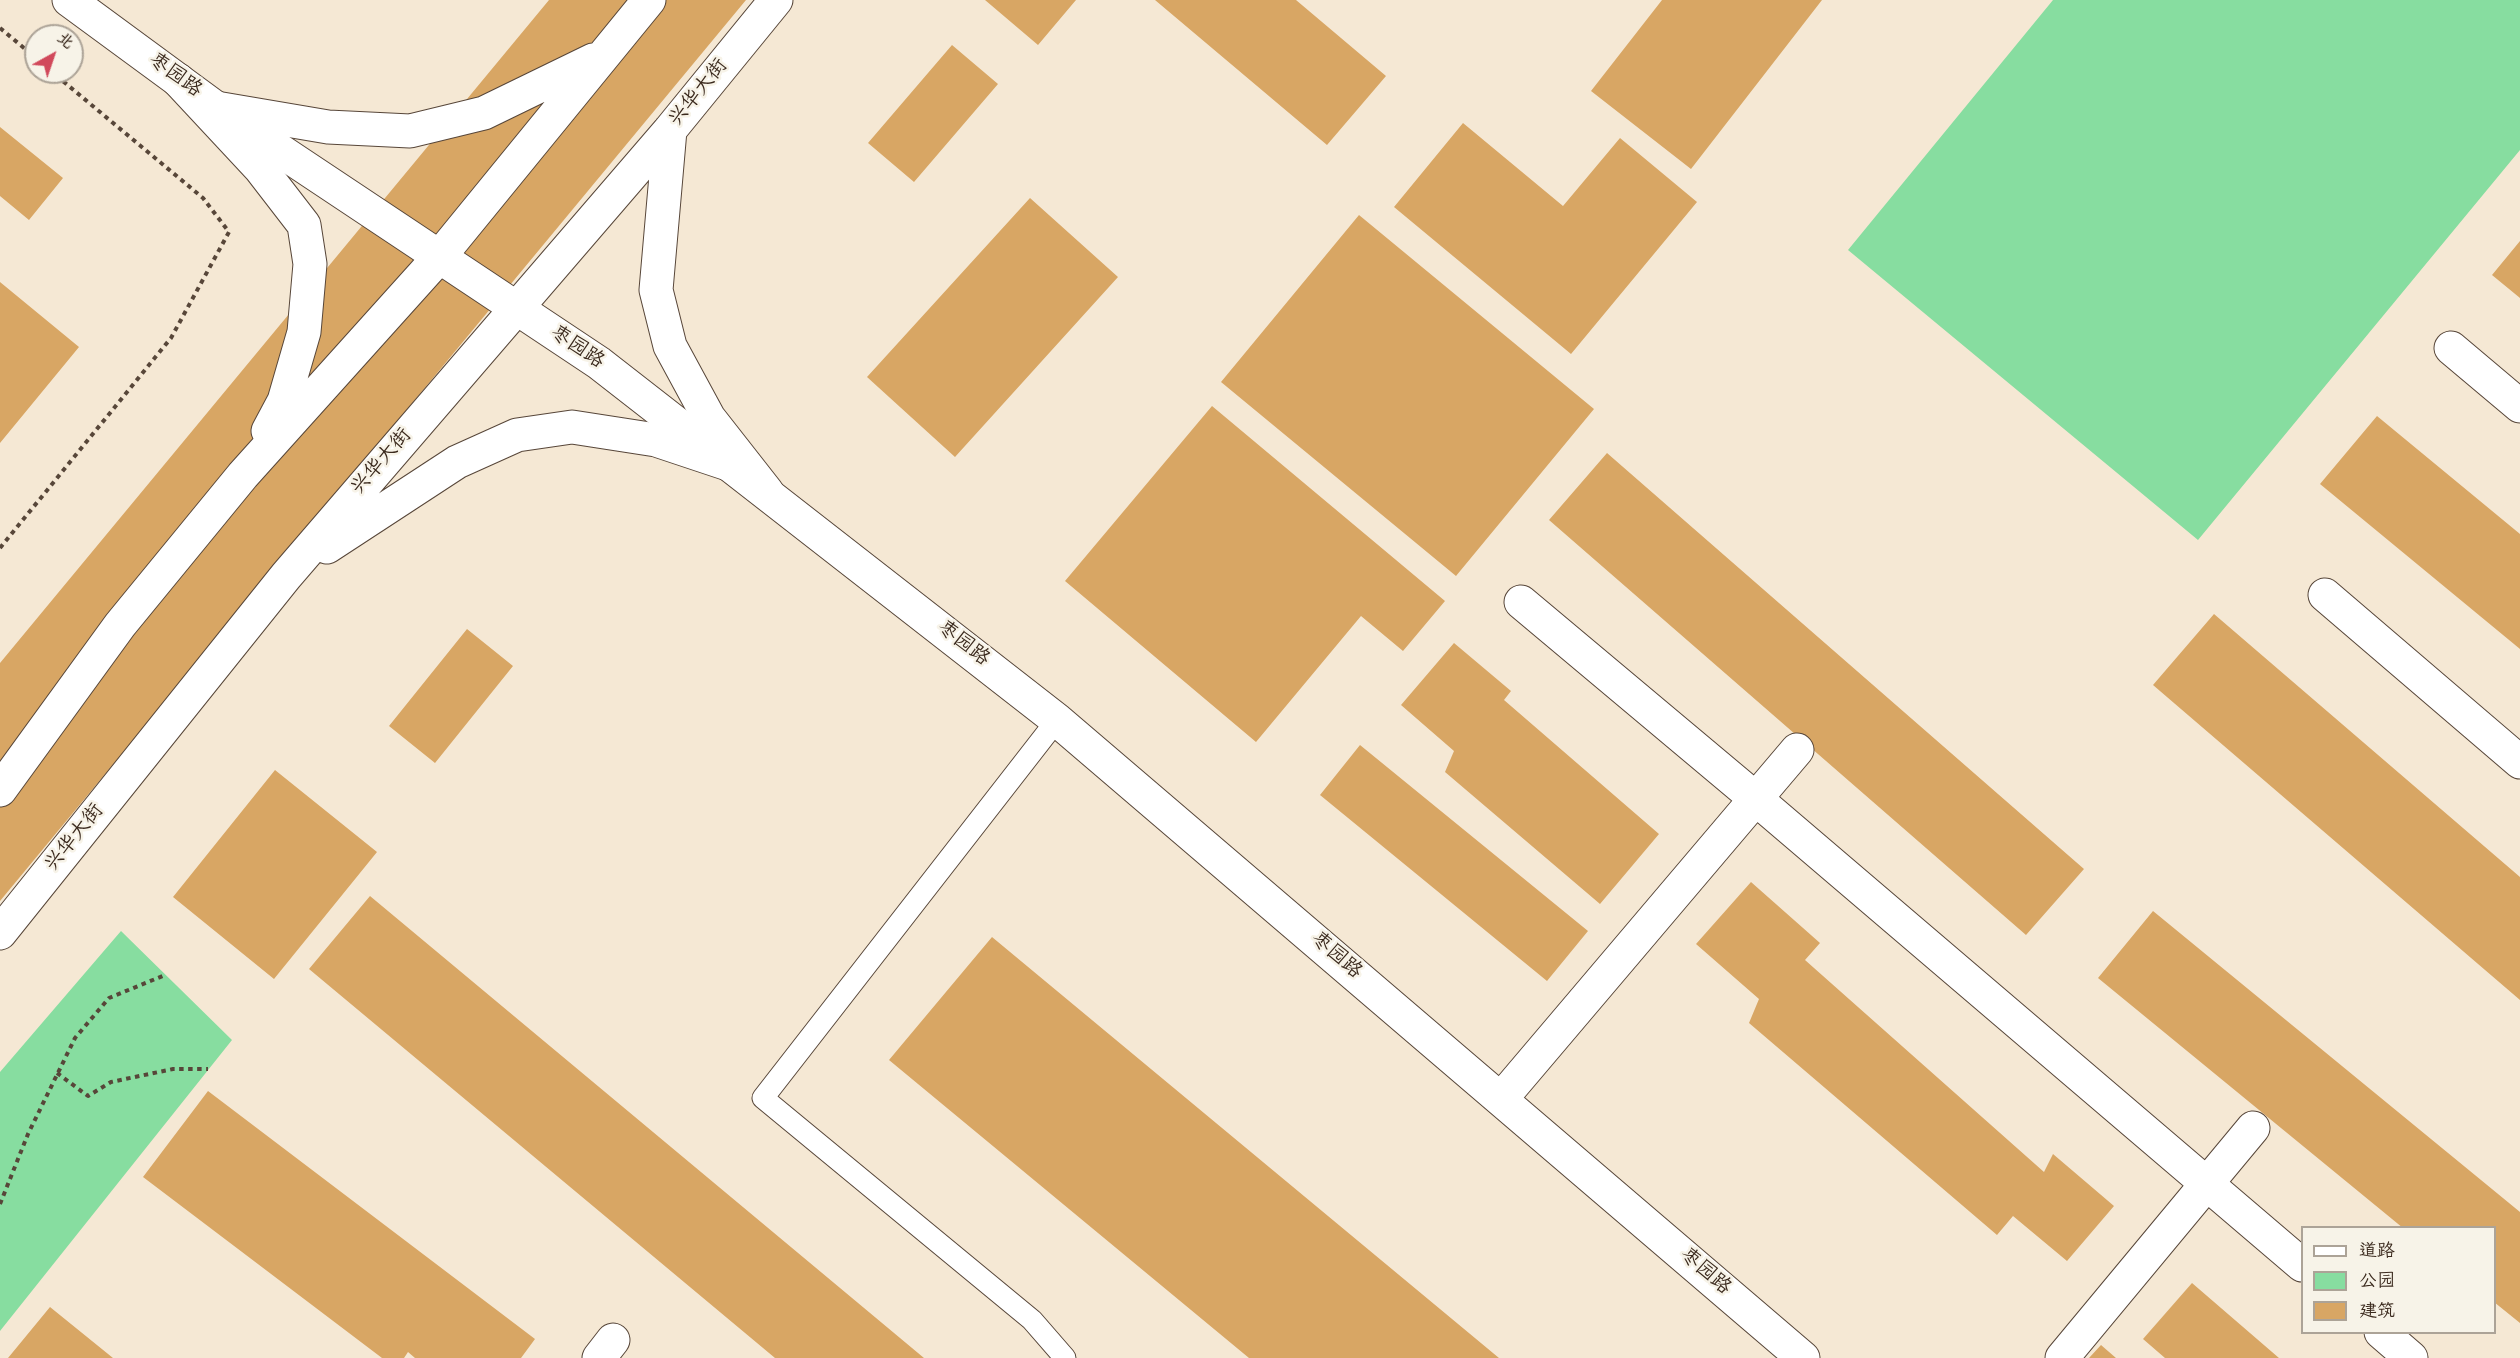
<!DOCTYPE html>
<html>
<head>
<meta charset="utf-8">
<style>
	body { margin:0 }
	#map { position:relative; width:2520px; height:1358px; overflow:hidden; background:#f5e8d4; font-family:Dekko,"LXGW WenKai TC",sans-serif }
	canvas { display:block }
	.legend { position:absolute; left:2301px; top:1226px; width:195px; height:108px; box-sizing:border-box; background:#f7f3e8; border:2px solid #aca397; margin:0; padding:8px 10px; list-style:none; font-size:18px; color:#3b2a1e }
	.legend li { display:flex; align-items:center; gap:12px; height:30px }
	.legend b { width:30px; border:2px solid #aca397 }
	.north { position:absolute; left:24px; top:24px; width:60px; height:60px; box-sizing:border-box; background:#f7f3e8; border:2px solid #aca397; border-radius:50%; rotate:40deg; font-size:16px; font-weight:700; line-height:24px; text-align:center; color:#3b2a1e }
	.north::after { content:''; display:block; margin:auto; width:21px; height:27px; background:#d1495b; clip-path:polygon(50% 0,100% 100%,50% 72%,0 100%) }
</style>
</head>
<body>
<div id="map">
<canvas width="2520" height="1358"></canvas>
<ul class="legend">
<li><b style="height:8px;background:#fff"></b>道路</li>
<li><b style="height:16px;background:#87dda0"></b>公园</li>
<li><b style="height:16px;background:#d8a664"></b>建筑</li>
</ul>
<div class="north">北</div>
</div>
<script>
const c = document.querySelector('canvas').getContext('2d');
c.lineJoin = 'round';
function fill(path, color) {
  c.fillStyle = color;
  c.fill(path, 'evenodd');
}
function stroke(path, color, width, dash) {
  c.strokeStyle = color;
  c.lineWidth = width;
  c.lineCap = dash ? 'butt' : 'round';
  c.setLineDash(dash || []);
  c.stroke(path);
}
function label(font, color, halo, rows, align = 'center') {
  c.font = font + ' Dekko,"LXGW WenKai TC",sans-serif';
  c.lineWidth = 5;
  c.setLineDash([]);
  c.textBaseline = 'middle';
  c.strokeStyle = halo;
  c.fillStyle = color;
  for (const [text, x, y, turn = 0] of rows) {
    c.save();
    c.translate(x, y);
    c.rotate((+turn || 0) * Math.PI / 180);
    c.textAlign = isNaN(turn) ? turn : align;
    if (halo) c.strokeText(text, 0, 0);
    c.fillText(text, 0, 0);
    c.restore();
  }
}
fill(new Path2D(`
	M2053 0H2520V150L2198 540 1848 250Z
	M121 931 232 1040 0 1331V1072Z`), '#87dda0');
fill(new Path2D(`
	M549 0H746L0 901V663Z
	M985 0H1076L1038 45Z
	M1155 0H1296L1386 76 1327 145Z
	M1662 0H1822L1691 169 1591 91Z
	M952 45 998 84 914 182 868 143Z
	M1463 123 1563 206 1620 138 1697 202 1571 354 1394 207Z
	M0 127 63 178 29 220 0 196Z
	M1030 198 1118 277 955 457 867 377Z
	M1359 215 1594 409 1456 576 1221 382Z
	M2520 241V298L2492 275Z
	M0 282 79 347 0 443Z
	M1212 406 1445 601 1403 651 1361 616 1256 742 1065 581Z
	M2377 416 2520 534V649L2320 484Z
	M1607 453 2084 869 2026 935 1549 520Z
	M2214 614 2520 877V1000L2153 685Z
	M467 629 513 666 435 763 389 726Z
	M1454 643 1511 691 1504 700 1659 834 1600 904 1445 772 1454 751 1401 705Z
	M1360 745 1588 931 1547 981 1320 795Z
	M275 770 377 852 274 979 173 897Z
	M1751 882 1820 943 1805 960 2044 1172 2053 1154 2114 1206 2067 1261 2013 1216 1997 1235 1749 1023 1759 999 1696 944Z
	M370 896 924 1358H775L309 969Z
	M2153 911 2520 1212V1323L2494 1302V1228H2403L2098 978Z
	M992 937 1499 1358H1249L889 1060Z
	M208 1091 535 1339 521 1358H415L408 1352 404 1358H382L143 1177Z
	M2192 1283 2279 1358H2165L2143 1339Z
	M50 1307 113 1358H8Z
	M2101 1345 2116 1358H2089Z`), '#d8a664');
const lane = new Path2D(`
	M1057 720 763 1098 1032 1320 1065 1358`);
const street = new Path2D(`
	M2451 348 2520 406
	M2325 595 2520 762
	M1521 602 1756 799 2302 1265
	M1501 1099 1797 750
	M2381 1332 2411 1358
	M599 1358 613 1340
	M2062 1358 2253 1128`);
const secondary = new Path2D(`
	M69 0 216 108 599 363 1057 720 1803 1358`);
const primary = new Path2D(`
	M178 80 260 168 304 225 310 264 304 332 284 401 268 431
	M216 108 328 127 410 131 484 113 593 60
	M670 130 656 290 670 346 709 418 767 492
	M327 547 457 462 517 435 572 427 656 440 734 466
	M0 790 120 625 243 475 440 256 649 0
	M0 933 286 576 670 130 776 0`);
stroke(lane, '#574639', 23);
stroke(street, '#574639', 35);
stroke(secondary, '#574639', 35);
stroke(primary, '#574639', 35);
stroke(new Path2D(`
	M0 28 36 58
	M0 548 171 338 229 232 203 198 52 72
	M57 1073 88 1096 111 1082 173 1069H208
	M0 1204 28 1134 75 1038 109 998 165 975`), '#574639', 4, [4.5, 4.5]);
stroke(lane, '#fff', 21);
stroke(street, '#fff', 33);
stroke(secondary, '#fff', 33);
stroke(primary, '#fff', 33);
label('20px', '#3b2a1e', '#f7f3e8', [
	["枣园路",174,77,36],
	["兴华大街",700,94,-51],
	["枣园路",576,349,34],
	["兴华大街",383,463,-49],
	["枣园路",962,645,38],
	["兴华大街",76,839,-51],
	["枣园路",1335,957,41],
	["枣园路",1704,1273,41]
]);
</script>
</body>
</html>
